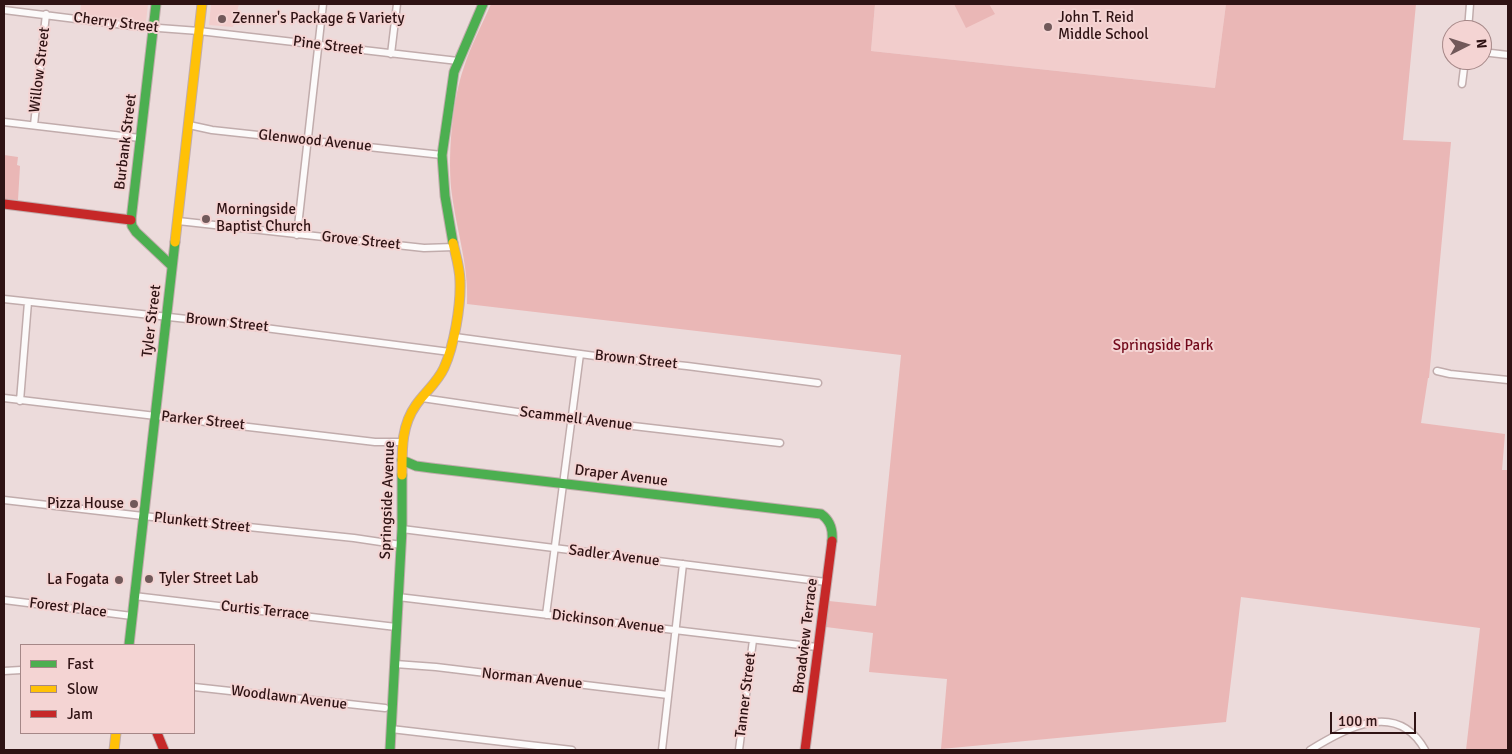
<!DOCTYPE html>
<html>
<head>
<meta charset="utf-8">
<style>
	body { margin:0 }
	#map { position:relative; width:1512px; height:754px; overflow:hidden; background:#ecdbdb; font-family:Signika,sans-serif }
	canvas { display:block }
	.frame { position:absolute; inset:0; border:5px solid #2f1314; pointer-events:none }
	.legend { position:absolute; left:20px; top:644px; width:175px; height:90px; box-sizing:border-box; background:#f4d4d3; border:1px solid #a58787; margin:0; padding:6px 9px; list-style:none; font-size:15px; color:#2f1314 }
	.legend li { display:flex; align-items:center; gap:10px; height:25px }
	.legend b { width:25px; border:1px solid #a58787 }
	.north { position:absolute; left:1442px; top:20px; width:50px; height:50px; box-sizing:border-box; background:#f4d4d3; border:1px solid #a58787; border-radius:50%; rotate:85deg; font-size:14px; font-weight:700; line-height:20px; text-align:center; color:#2f1314 }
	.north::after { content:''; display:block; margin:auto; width:18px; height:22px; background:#71595a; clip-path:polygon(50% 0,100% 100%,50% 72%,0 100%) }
	.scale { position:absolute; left:1330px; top:712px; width:86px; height:22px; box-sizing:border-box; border:2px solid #2f1314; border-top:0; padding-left:6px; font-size:15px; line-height:18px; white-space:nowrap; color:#2f1314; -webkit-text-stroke:4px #f4d4d3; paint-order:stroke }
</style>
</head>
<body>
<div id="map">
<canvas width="1512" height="754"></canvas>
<div class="frame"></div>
<ul class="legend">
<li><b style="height:6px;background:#4caf50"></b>Fast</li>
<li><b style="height:6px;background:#ffc107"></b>Slow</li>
<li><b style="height:6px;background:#c62828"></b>Jam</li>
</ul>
<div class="north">N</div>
<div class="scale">100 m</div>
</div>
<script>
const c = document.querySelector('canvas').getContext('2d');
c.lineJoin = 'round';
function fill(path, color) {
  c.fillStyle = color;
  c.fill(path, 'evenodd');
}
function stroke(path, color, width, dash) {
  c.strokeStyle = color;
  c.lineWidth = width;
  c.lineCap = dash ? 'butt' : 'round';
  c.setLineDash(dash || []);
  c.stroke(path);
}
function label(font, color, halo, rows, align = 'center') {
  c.font = font + ' Signika,sans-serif';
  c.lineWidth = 4;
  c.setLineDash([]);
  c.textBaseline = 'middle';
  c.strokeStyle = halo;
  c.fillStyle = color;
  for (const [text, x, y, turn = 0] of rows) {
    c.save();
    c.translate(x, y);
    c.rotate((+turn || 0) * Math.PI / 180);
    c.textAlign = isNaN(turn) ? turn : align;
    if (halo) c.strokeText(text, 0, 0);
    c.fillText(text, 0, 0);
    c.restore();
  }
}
fill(new Path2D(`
	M81 4H148L146 22 80 14Z
	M211 4H239L233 27 209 25Z
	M875 4H1226L1215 88 871 51Z`), '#f2cdcc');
fill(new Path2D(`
	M491 4H875L871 51 1215 88 1226 4H1416L1403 140 1451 142 1429 378H1428L1421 423 1505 434 1502 470H1508V750H1466L1480 628 1241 597 1226 722 941 749 947 679 869 672 873 633 826 627 829 601 876 606 901 355 467 304C469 267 457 232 452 195 447 160 452 100 464 67 471 45 482 25 491 4Z
	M954 4H989L995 14 966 28Z
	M4 155 18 157 17 165 20 166 18 200 4 199Z`), '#eab7b6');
const street = new Path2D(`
	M4 10 132 26 199 31 458 61
	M1468 30 1470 4
	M1482 52 1508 55
	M391 54 397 4
	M1462 84 1465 60
	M4 122 140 138
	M34 125 46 14
	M189 125 212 130 442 155
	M178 221 424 248 454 247
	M297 235 323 4
	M4 299 242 325 450 352
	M455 337 610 358 687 366 818 383
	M1437 371 1450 374 1508 380
	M4 398 375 442H402
	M422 398 538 415 780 443
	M20 401 28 302
	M4 500 143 516 354 538 401 545
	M402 529 826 582
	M134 596 396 627
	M398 597 817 647
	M4 600 132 616
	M546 615 580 354
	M395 664 436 667 668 695
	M4 671 21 670
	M194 687 385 708
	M391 729 572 750
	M662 750 683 564
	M739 750 753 640
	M1310 750C1348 727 1397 700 1425 750`);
const fast = new Path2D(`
	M156 4 131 220 132 226 136 232 172 266
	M453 243 445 196 442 155 454 72 483 4
	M402 460 416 466 431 468 821 514C831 521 833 530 832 541
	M129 645 175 242
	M390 750 402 529V475`);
const slow = new Path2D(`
	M175 242 202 4
	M402 475C402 450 401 426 416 405 425 392 437 383 444 368 454 346 461 306 460 281 460 269 456 256 453 243
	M114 750 116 733`);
const jam = new Path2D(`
	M4 204 131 220
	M157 733 164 750
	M805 750 832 541`);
stroke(street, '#c1acac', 9);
stroke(fast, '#c1acac', 11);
stroke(slow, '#c1acac', 11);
stroke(jam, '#c1acac', 11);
stroke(street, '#fcfafa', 6);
stroke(fast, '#4caf50', 9);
stroke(slow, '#ffc107', 9);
stroke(jam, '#c62828', 9);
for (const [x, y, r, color] of [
	[222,19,5,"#71595a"],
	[1048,27,5,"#71595a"],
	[206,219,5,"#71595a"],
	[134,504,5,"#71595a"],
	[149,579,5,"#71595a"],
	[119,580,5,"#71595a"]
]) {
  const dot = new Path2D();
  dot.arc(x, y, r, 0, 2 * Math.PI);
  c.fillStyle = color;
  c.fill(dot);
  stroke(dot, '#f4d4d3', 2);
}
label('15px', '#2f1314', '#f4d4d3', [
	["John T. Reid",1058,18],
	["Middle School",1058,35],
	["Zenner's Package & Variety",232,19],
	["Morningside",216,210],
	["Baptist Church",216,227],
	["Pizza House",124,504,"right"],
	["Tyler Street Lab",159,579],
	["La Fogata",109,580,"right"]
], 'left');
label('15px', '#2f1314', '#f4d4d3', [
	["Cherry Street",116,23,7],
	["Pine Street",328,46,7],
	["Willow Street",40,70,-83],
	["Glenwood Avenue",315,141,6],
	["Burbank Street",126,142,-83],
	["Grove Street",361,241,6],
	["Tyler Street",152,321,-83],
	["Brown Street",227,323,6],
	["Brown Street",636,360,6],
	["Scammell Avenue",576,419,7],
	["Parker Street",203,421,6],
	["Draper Avenue",621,476,7],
	["Springside Avenue",388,500,-88],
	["Plunkett Street",202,523,6],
	["Sadler Avenue",614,556,7],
	["Forest Place",68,608,7],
	["Curtis Terrace",265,611,6],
	["Dickinson Avenue",608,622,7],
	["Broadview Terrace",806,636,-83],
	["Norman Avenue",532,679,6],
	["Tanner Street",746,695,-83],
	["Woodlawn Avenue",289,698,7]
]);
label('15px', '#72091b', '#f4d4d3', [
	["Springside Park",1163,346]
]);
</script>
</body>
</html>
